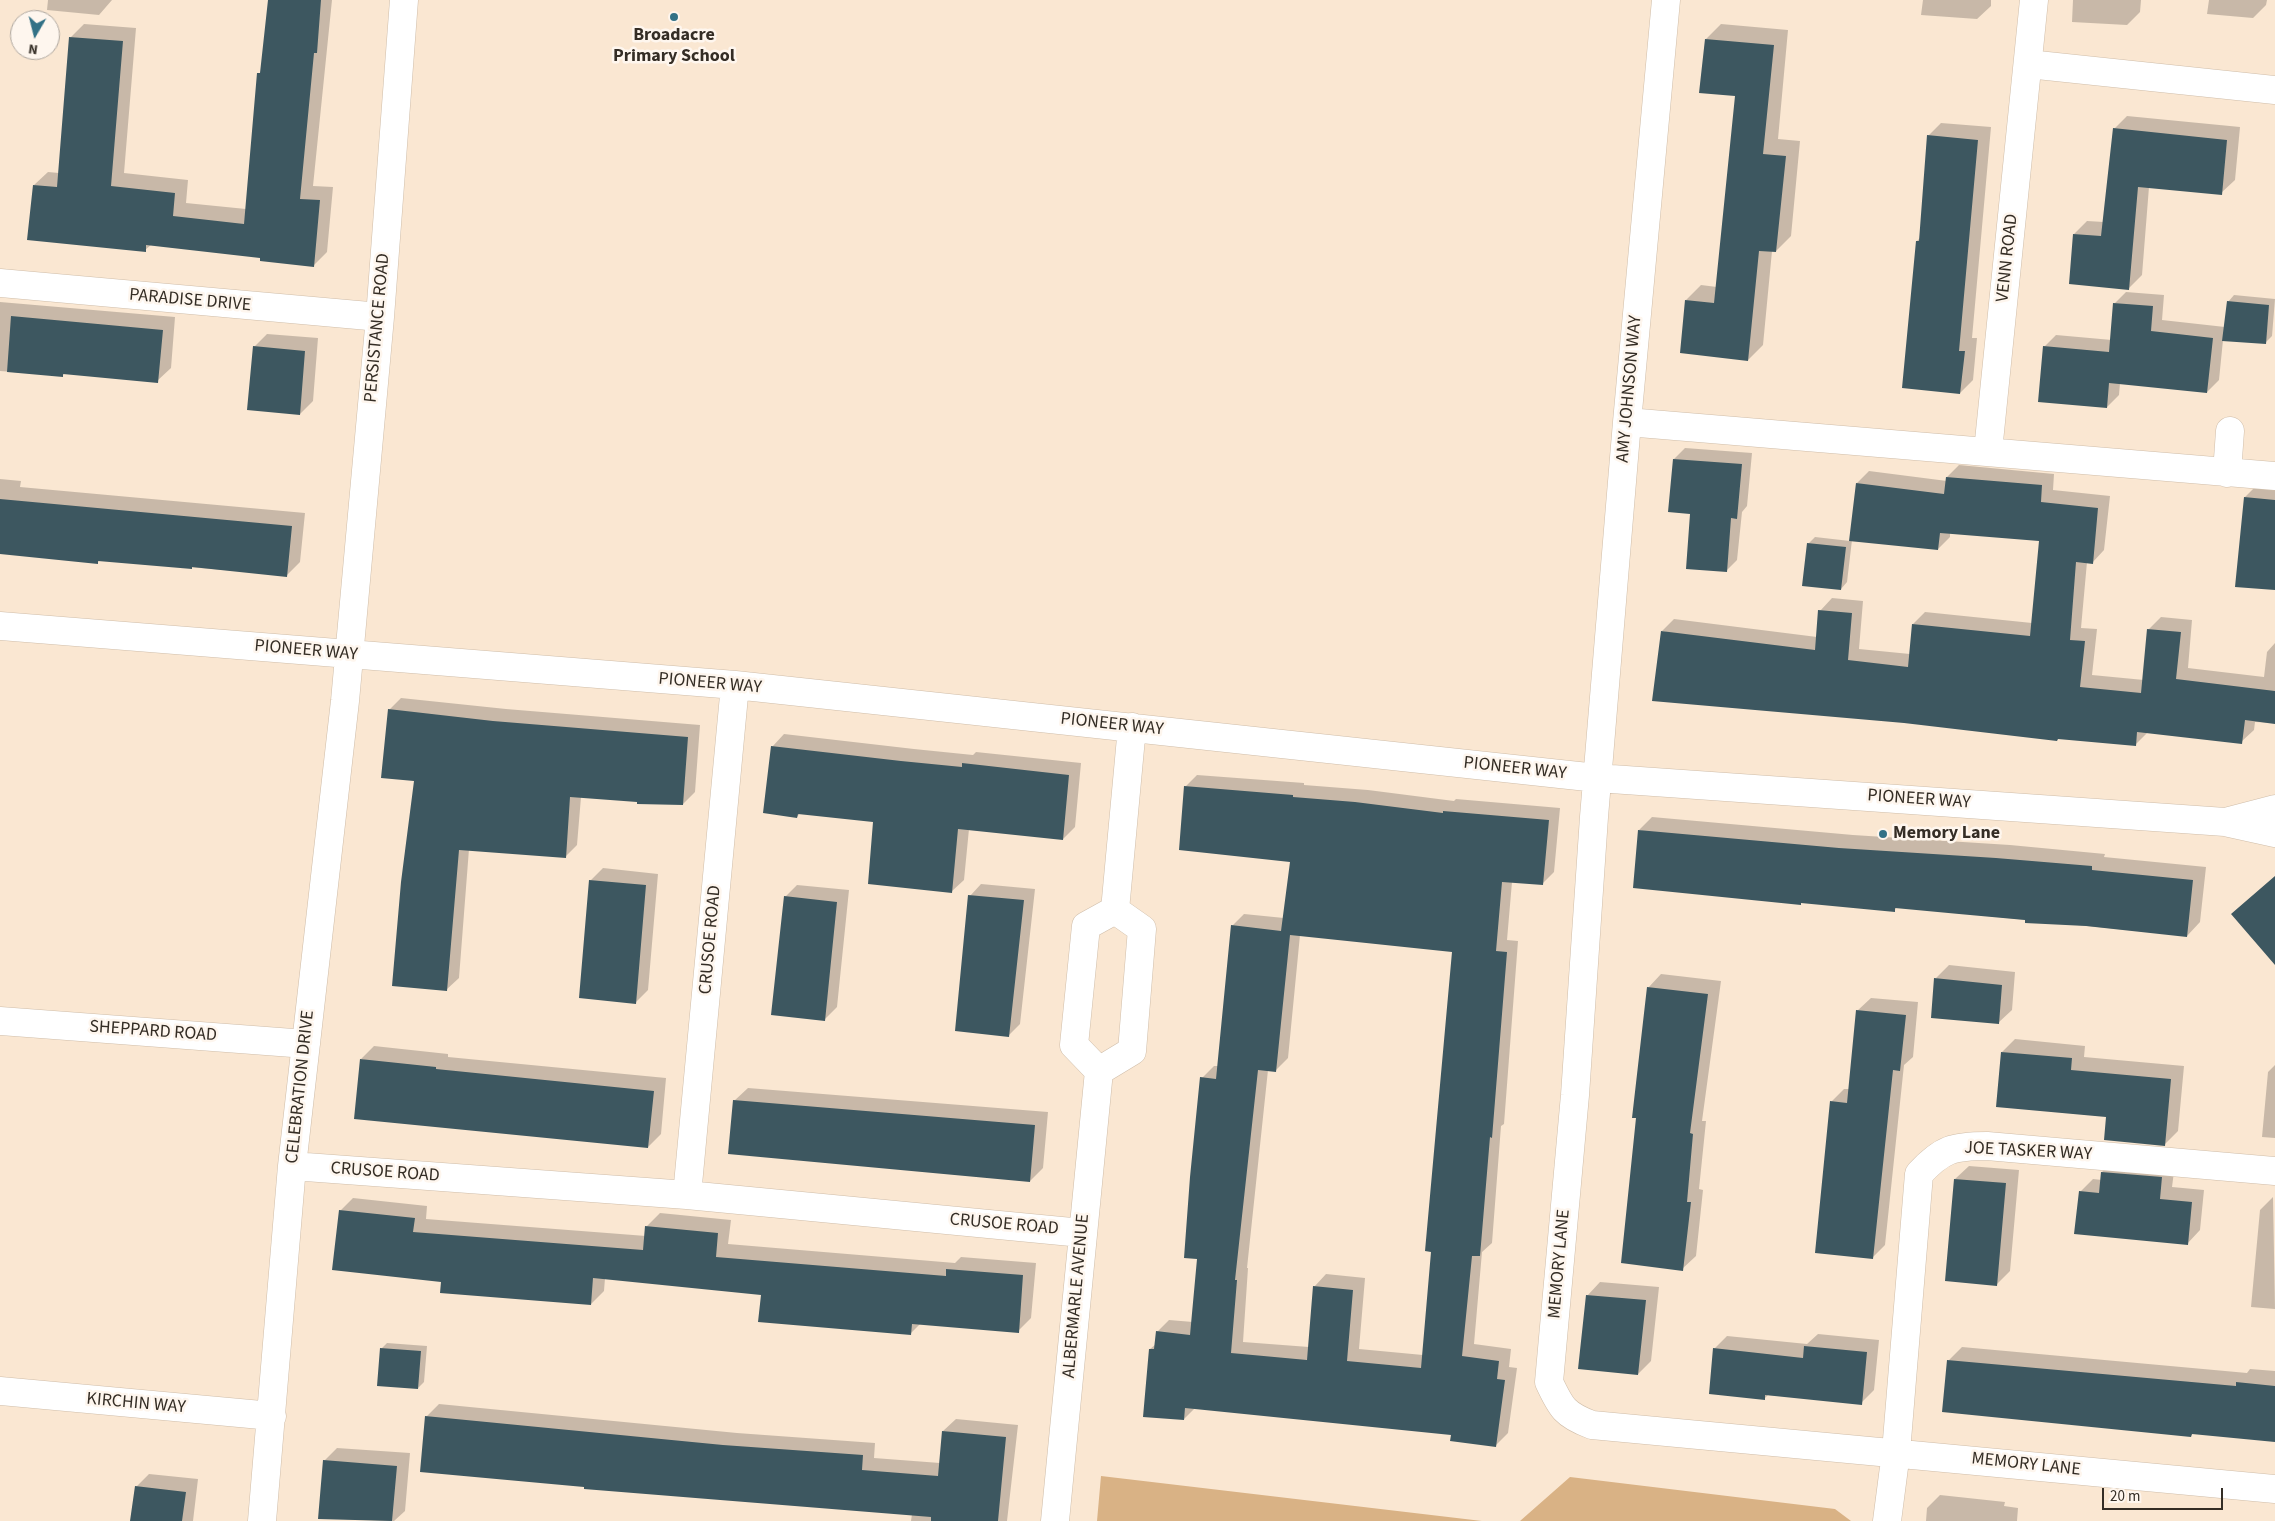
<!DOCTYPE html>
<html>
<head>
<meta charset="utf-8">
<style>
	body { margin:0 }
	#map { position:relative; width:2275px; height:1521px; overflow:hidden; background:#fae7d2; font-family:"Source Sans 3",sans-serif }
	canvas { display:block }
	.north { position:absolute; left:10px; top:10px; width:50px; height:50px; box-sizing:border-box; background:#fef6ee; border:1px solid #ada69e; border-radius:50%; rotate:188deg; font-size:14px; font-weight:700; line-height:20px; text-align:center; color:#342d25 }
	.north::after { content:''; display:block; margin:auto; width:18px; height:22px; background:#327186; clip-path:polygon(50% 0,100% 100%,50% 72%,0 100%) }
	.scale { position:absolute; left:2102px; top:1488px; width:121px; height:22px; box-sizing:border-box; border:2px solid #342d25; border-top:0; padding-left:6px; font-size:15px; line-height:18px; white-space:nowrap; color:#342d25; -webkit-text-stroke:4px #fef6ee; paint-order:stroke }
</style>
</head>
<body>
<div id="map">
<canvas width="2275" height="1521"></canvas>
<div class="north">N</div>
<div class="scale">20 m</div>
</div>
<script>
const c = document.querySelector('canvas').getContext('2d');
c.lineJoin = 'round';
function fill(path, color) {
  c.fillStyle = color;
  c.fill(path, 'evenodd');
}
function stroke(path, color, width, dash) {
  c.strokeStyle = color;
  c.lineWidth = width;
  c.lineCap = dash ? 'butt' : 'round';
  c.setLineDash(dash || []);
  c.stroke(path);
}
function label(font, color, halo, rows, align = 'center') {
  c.font = font + ' "Source Sans 3",sans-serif';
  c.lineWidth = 5;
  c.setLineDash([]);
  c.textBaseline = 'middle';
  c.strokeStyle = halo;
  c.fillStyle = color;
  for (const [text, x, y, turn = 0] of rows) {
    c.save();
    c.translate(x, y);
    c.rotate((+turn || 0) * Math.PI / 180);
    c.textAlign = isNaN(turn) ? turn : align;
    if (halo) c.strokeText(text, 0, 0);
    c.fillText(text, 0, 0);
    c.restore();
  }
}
fill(new Path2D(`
	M1101 1476 1482 1521H1097Z
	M1570 1477 1835 1509 1851 1521H1520Z`), '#d9b285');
fill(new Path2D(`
	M48 0H112L99 15 47 10Z
	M269 0H332L313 186 333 187 327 252 313 266 262 257 151 245 145 250 34 185 48 172 59 173 71 37 84 24 136 28 124 173 188 180 186 203 246 209 259 74 262 70Z
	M1923 0H1991V6L1977 19 1921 15Z
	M2073 0H2141L2140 12 2127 25 2072 22Z
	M2209 0H2267L2266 5 2253 18 2207 14Z
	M1721 24 1788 30 1778 139 1800 141 1791 236 1776 251H1772L1763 345 1748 360 1686 300 1701 285 1717 287 1736 95 1706 39Z
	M2127 116 2240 127 2235 180 2221 193 2149 187 2142 275 2129 288 2074 234 2087 221 2104 222 2114 129Z
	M1941 123 1991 127 1972 338H1977L1973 380 1960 393 1917 241 1920 238 1928 136Z
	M2126 292 2164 295 2162 320 2225 327 2228 302 2234 295 2275 299 2272 336 2265 343 2223 340 2219 380 2207 392 2120 383 2119 395 2107 407 2044 347 2056 335 2112 340 2114 304Z
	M0 302 175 317 171 368 157 381 65 373 62 376 0 371Z
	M267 334 318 338 313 401 300 414 254 347Z
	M1685 448 1752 453 1747 506 1742 512 1737 560 1726 571 1691 513 1674 459Z
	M1959 465 2054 474 2053 490 2110 496 2104 550 2092 563 2087 562 2081 628 2097 629 2092 675 2144 680 2148 630 2161 617 2192 620 2188 668 2264 677 2267 652 2275 643V723L2255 722 2254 730 2241 742 2148 732 2135 745 1662 631 1674 619 1817 637 1820 611 1832 598 1863 601 1859 649 1910 654 1913 624 1925 612 2032 623 2040 540 1950 533V537L1938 549 1852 540 1847 582 1841 589 1808 544 1815 537 1850 541 1857 483 1869 471 1947 481V477Z
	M0 479 21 481 20 487 305 513 300 562 287 575 100 560 98 562 0 552Z
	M2255 487 2275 489V589L2245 497Z
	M401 698 506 709 700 725 695 792 683 804 581 797 577 845 565 857 469 849 459 978 446 990 416 780 389 710Z
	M784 734 914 749 973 755 976 752 1081 763 1075 827 1063 839 969 829 964 880 951 892 875 821 800 813 797 817 772 747Z
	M1197 775 1304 783V785L1368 790 1454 801 1456 799 1560 808 1554 872 1542 884 1512 882 1507 940 1518 941 1504 1124 1501 1126 1492 1243 1482 1252 1474 1344 1511 1349 1509 1367 1517 1368 1508 1433 1496 1445 1452 1434 1195 1408 1184 1419 1150 1349 1156 1344 1157 1332 1169 1320 1193 1322 1198 1258 1202 1078 1214 1066H1219L1232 926 1244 914 1284 918 1291 861 1185 787ZM1300 935 1454 951 1433 1251 1423 1355 1359 1349 1365 1278 1326 1274 1314 1287 1309 1347 1243 1342 1248 1268H1247L1268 1070H1276L1288 1058Z
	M1652 817 1853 835 2010 845 2105 854 2104 857 2206 867 2200 922 2187 936 1897 907 1894 911 1639 830Z
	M603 868 658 874 648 990 636 1002 590 881Z
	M981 884 1035 889 1020 1024 1008 1036 970 896Z
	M797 885 849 890 837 1007 825 1019 785 897Z
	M1949 965 2015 972 2012 1010 1998 1023 1936 978Z
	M1661 974 1721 981 1702 1121H1706L1699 1189 1703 1190 1696 1256 1682 1269 1637 1117 1648 988Z
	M1871 998 1918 1002 1913 1057 1904 1065 1885 1245 1872 1258 1831 1102 1844 1089H1850L1857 1011Z
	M2015 1039 2085 1046 2084 1057 2184 1066 2178 1131 2165 1144 2108 1116 2002 1052Z
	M374 1046 448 1054V1057L666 1078 661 1134 648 1147 361 1059Z
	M2275 1065V1138L2262 1137 2268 1072Z
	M748 1088 1048 1112 1043 1168 1030 1181 734 1101Z
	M2115 1159 2175 1164 2172 1187 2204 1190 2200 1230 2187 1244 2080 1192 2093 1179 2102 1180V1172Z
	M1969 1166 2019 1170 2010 1271 1997 1284 1955 1179Z
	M2273 1197 2275 1309 2251 1307 2260 1210Z
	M353 1198 427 1206 426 1219 646 1236 647 1226 660 1213 731 1220 728 1244 955 1263 961 1257 1036 1263 1031 1318 1018 1331 921 1323 910 1334 762 1294 605 1278 604 1291 591 1304 442 1280 340 1211Z
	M1600 1282 1659 1287 1651 1361 1638 1374 1587 1296Z
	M1818 1334 1879 1340 1874 1390 1861 1403 1768 1395 1764 1399 1714 1349 1727 1336 1807 1344Z
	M387 1343 427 1346 424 1382 418 1388 381 1349Z
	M1962 1347 2247 1373 2250 1369 2275 1371V1441L2194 1433 2191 1435 1943 1411 1949 1360Z
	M439 1404 737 1433 875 1443 874 1458 940 1463 943 1431 956 1419 1018 1425 1007 1521H911L912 1514 586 1486 426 1417Z
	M337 1448 410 1453 405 1511 394 1521 319 1518 324 1461Z
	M149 1474 198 1479 193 1521H132L136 1487Z
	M1940 1495 2005 1502 2004 1506 2018 1508 2017 1521H1926L1927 1508Z`), '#0003');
fill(new Path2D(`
	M268 0H321L317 53H314L300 199 320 200 314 267 260 261V258L146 245V252L27 240 33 185 57 187 69 37 123 41 111 186 175 193 173 216 244 224 257 73H260Z
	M1705 39 1774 45 1763 154 1786 156 1776 252 1759 251 1748 361 1680 353 1685 300 1714 303 1735 96 1699 93Z
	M2113 128 2227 140 2222 195 2138 187 2129 290 2069 284 2073 234 2101 236Z
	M1927 135 1978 140 1959 351H1965L1960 394 1902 388 1916 241H1919Z
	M2227 301 2269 305 2266 344 2222 341Z
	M2113 303 2153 306 2151 331 2213 338 2207 393 2109 383 2107 408 2038 402 2043 346 2109 352Z
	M11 316 163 330 158 383 63 374V377L7 372Z
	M253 346 305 351 300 415 247 410Z
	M1673 459 1742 464 1737 519 1731 518 1727 572 1686 569 1690 514 1668 512Z
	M1946 477 2042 485 2041 502 2098 508 2093 564 2076 562 2070 640 2085 641 2080 687 2141 693 2147 629 2181 632 2176 679 2275 691V724L2245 720 2242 744 2137 732 2136 746 2058 739 2057 741 1904 723 1652 701 1661 631 1815 650 1818 610 1852 613 1848 660 1908 667 1912 624 2030 636 2039 541 1940 533 1938 550 1849 541 1856 483 1944 494Z
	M2244 497 2275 500V590L2235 587Z
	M0 499 292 526 287 577 192 567V569L98 561V564L0 554Z
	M1807 543 1846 547 1841 590 1802 586Z
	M388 709 493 721 688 737 683 805 637 804V802L570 797 566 858 459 850 447 991 392 986 401 882 414 781 381 778Z
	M771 746 901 761 962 767V763L1069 775 1063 840 958 829 952 893 868 884 873 822 798 814 797 818 763 813Z
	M1184 786 1293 795V797L1355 802 1443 813V811L1549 820 1543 885 1502 882 1496 951 1507 952 1492 1138 1490 1137 1480 1256H1472L1462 1356 1499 1361 1497 1379 1505 1380 1496 1447 1450 1441 1451 1435 1185 1408 1184 1420 1143 1417 1149 1349H1154L1156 1331 1190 1335 1197 1259 1184 1258 1190 1177 1200 1077 1216 1079 1231 925 1281 931 1290 862 1179 850ZM1290 935 1452 952 1425 1251 1431 1252 1421 1368 1347 1361 1353 1290 1313 1286 1307 1360 1231 1353 1237 1280H1235L1258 1070 1276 1072Z
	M1638 830 1839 848 1996 858 2092 866V870L2193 880 2187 937 2086 926 2025 923V920L1959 914 1895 908V912L1801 903V905L1633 888Z
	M2275 876V965L2231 914Z
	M589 880 646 885 636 1004 579 998Z
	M968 895 1024 900 1009 1037 955 1031Z
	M784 896 837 902 825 1021 771 1015Z
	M1934 978 2002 985 1999 1024 1931 1018Z
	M1647 987 1708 994 1690 1133 1693 1134 1687 1202H1691L1683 1271 1621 1263 1636 1118H1632Z
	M1856 1010 1906 1015 1900 1071 1893 1070 1873 1259 1815 1253 1830 1101 1847 1103Z
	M2001 1052 2072 1058 2071 1070 2171 1079 2165 1146 2104 1140 2106 1117 1996 1107Z
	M360 1059 436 1067V1069L654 1091 648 1148 354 1119Z
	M733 1100 1035 1125 1030 1182 728 1154Z
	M2101 1172 2162 1177 2160 1199 2192 1202 2188 1245 2074 1234 2079 1191 2099 1193Z
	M1954 1179 2006 1183 1997 1286 1945 1281Z
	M339 1210 415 1218 413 1232 643 1250 645 1226 718 1233 716 1257 946 1276V1269L1023 1275 1019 1333 912 1324 911 1335 758 1322 761 1295 593 1278 591 1305 440 1293 441 1282 332 1270Z
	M1586 1295 1646 1300 1638 1375 1578 1369Z
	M1804 1346 1867 1352 1862 1405 1765 1395V1400L1709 1394 1713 1348 1803 1358Z
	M380 1348 421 1351 418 1389 377 1386Z
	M1947 1360 2236 1386V1382L2275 1386V1442L2192 1434 2191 1437 1942 1412Z
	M425 1416 723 1445 863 1455 862 1470 938 1476 942 1431 1006 1437 998 1521H931V1517L584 1489V1487L420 1472Z
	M323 1460 397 1466 392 1521 318 1519Z
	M135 1486 186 1492 182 1521H130Z`), '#3d5760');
const minor = new Path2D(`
	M1666 0 1627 422 1594 817 1575 1095 1549 1382C1561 1408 1565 1415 1592 1425L2275 1489
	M2028 64 2275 90
	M0 283 380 317
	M1627 422 2275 476
	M1988 451 2034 0
	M2227 473 2230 431
	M0 626 735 685 1597 778 2225 822 2275 833
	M2229 821 2275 809
	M1115 910 1132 727
	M0 1021 306 1044
	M1099 1071 1132 1051 1142 929 1115 910
	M292 1166 687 1195 1082 1233
	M687 1195 735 685
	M0 1391 272 1416
	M262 1521 292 1166 345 701 380 317 404 0
	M1055 1521 1099 1071 1074 1045 1086 926 1115 910
	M1887 1521 1896 1452 1919 1174C1942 1149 1953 1146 1987 1146L2275 1171`);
stroke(minor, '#cfbda9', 29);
stroke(minor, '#fff', 28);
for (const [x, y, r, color] of [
	[674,17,5,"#327186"],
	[1883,834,5,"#327186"]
]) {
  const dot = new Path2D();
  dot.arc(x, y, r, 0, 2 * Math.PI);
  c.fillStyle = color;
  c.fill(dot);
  stroke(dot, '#fef6ee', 2);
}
label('bold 18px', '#342d25', '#fef6ee', [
	["Broadacre",674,36],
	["Primary School",674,57],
	["Memory Lane",1893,834,"left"]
]);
label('18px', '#342d25', '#fef6ee', [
	["VENN ROAD",2008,258,-84],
	["PARADISE DRIVE",190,301,5],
	["PERSISTANCE ROAD",378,328,-85],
	["AMY JOHNSON WAY",1630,389,-85],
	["PIONEER WAY",306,651,5],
	["PIONEER WAY",710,684,5],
	["PIONEER WAY",1112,725,6],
	["PIONEER WAY",1515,769,6],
	["PIONEER WAY",1919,800,4],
	["CRUSOE ROAD",711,940,-85],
	["SHEPPARD ROAD",153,1032,4],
	["CELEBRATION DRIVE",301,1087,-84],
	["JOE TASKER WAY",2028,1152,3],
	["CRUSOE ROAD",385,1173,4],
	["CRUSOE ROAD",1004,1225,5],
	["MEMORY LANE",1560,1264,-85],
	["ALBERMARLE AVENUE",1077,1296,-85],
	["KIRCHIN WAY",136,1404,5],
	["MEMORY LANE",2026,1465,6]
]);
</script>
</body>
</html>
